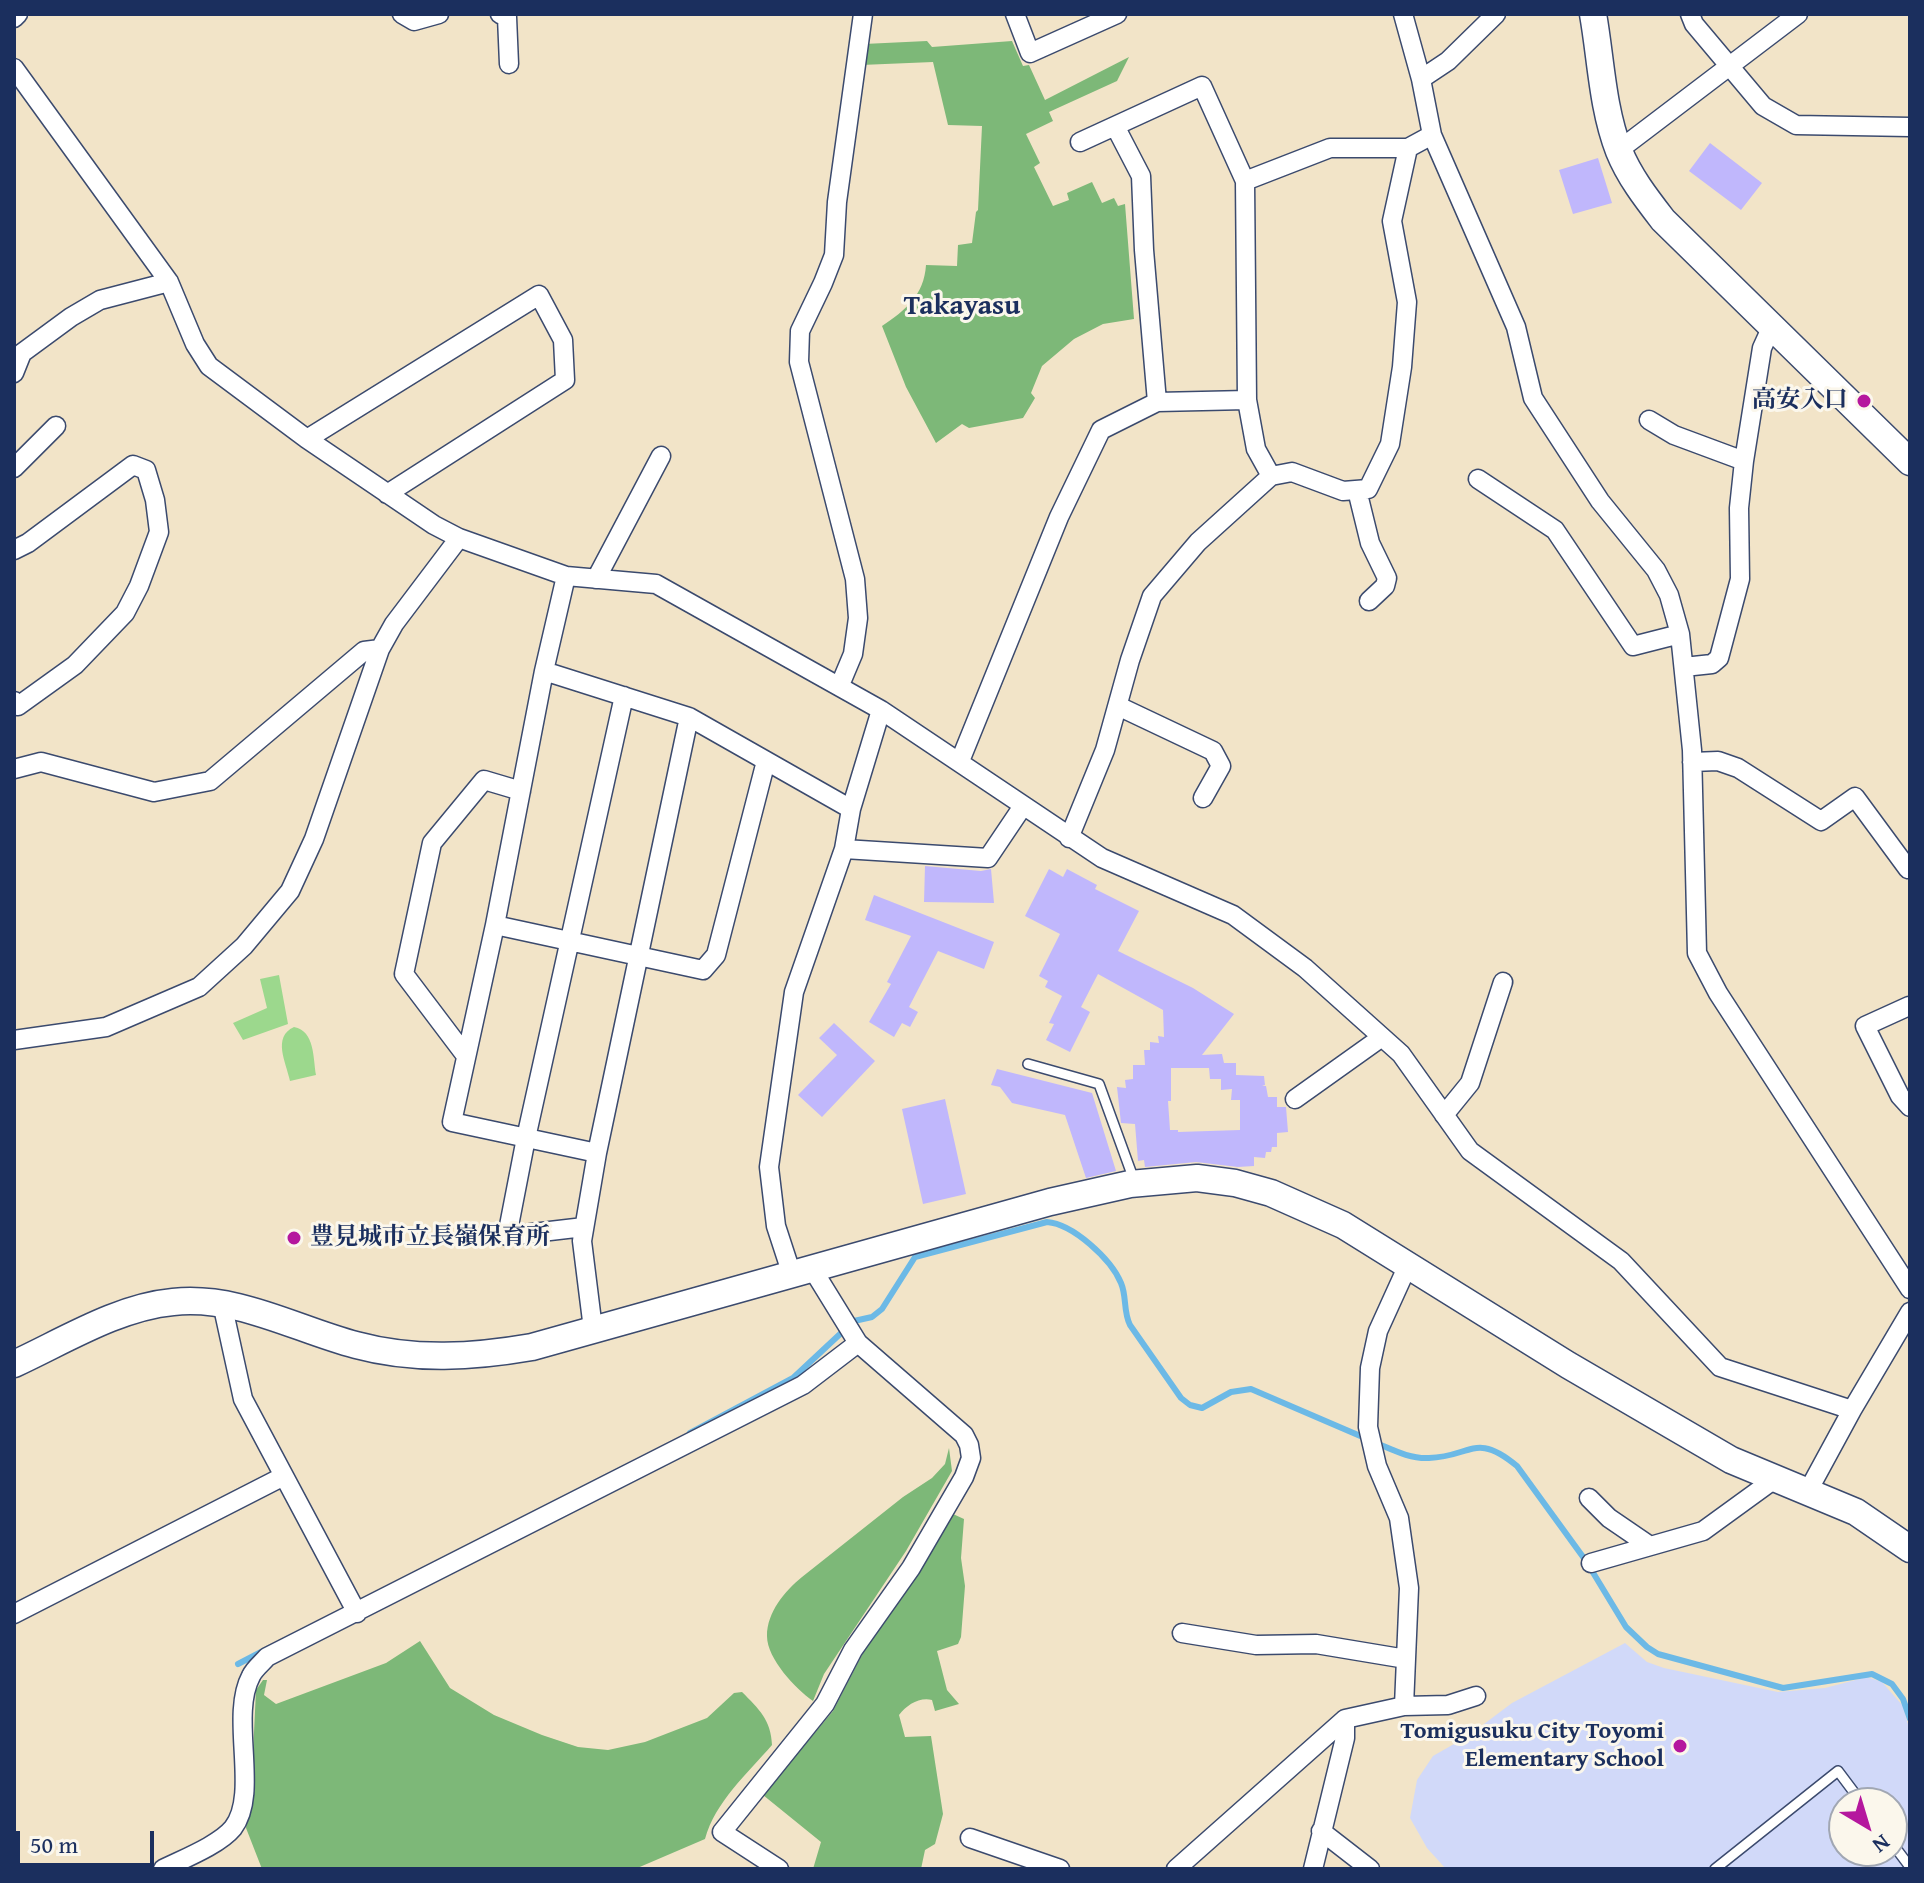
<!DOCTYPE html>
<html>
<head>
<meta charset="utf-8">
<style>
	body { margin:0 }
	#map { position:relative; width:1924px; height:1883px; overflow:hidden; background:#f2e4c8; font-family:"Gentium Book Plus",serif }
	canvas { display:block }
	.frame { position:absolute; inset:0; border:16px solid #1b2f5e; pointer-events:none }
	.north { position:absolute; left:1828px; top:1787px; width:80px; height:80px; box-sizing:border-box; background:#fbf7ec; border:2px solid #a1a7b3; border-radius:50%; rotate:142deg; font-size:22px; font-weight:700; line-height:32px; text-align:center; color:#1b2f5e }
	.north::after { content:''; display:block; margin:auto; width:28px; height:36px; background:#b5179e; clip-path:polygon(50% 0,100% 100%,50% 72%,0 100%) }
	.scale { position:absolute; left:16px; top:1831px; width:138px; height:36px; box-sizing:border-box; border:4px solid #1b2f5e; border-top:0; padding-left:10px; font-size:24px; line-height:28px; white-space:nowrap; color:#1b2f5e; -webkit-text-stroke:6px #fbf7ec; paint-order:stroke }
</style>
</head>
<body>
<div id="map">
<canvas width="1924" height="1883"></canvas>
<div class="frame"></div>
<div class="north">N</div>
<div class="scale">50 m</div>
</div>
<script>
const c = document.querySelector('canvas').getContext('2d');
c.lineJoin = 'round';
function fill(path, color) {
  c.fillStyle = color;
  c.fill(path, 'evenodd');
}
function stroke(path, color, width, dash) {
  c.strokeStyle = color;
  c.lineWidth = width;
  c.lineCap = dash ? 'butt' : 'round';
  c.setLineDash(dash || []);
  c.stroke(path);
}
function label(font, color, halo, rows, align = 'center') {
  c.font = font + ' "Gentium Book Plus","Noto Serif JP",serif';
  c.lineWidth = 6;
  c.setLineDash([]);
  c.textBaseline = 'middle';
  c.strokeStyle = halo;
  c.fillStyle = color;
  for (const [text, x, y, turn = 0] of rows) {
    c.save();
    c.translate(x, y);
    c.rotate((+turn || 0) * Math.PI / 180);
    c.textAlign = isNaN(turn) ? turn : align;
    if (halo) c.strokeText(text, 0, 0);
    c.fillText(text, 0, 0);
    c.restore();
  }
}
fill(new Path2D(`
	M1625 1643 1647 1662 1664 1668 1778 1692 1825 1688 1867 1677 1882 1682 1903 1706 1910 1732V1869H1446L1427 1848 1410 1818 1417 1780 1433 1756 1468 1736 1512 1703ZM1844 1803H1892V1851H1844Z`), '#d1d9f9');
fill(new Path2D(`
	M279 975 288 1024 243 1040 233 1023 267 1008 260 979Z
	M294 1027C315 1031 313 1058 316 1075L290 1081C286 1062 272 1037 294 1027Z`), '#9cd88d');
fill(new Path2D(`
	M927 41 932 47 1012 41 1023 66 1029 65 1045 100 1129 57 1117 81 1049 112 1053 121 1026 134 1040 163 1034 167 1053 206 1069 200 1067 193 1092 182 1102 203 1114 198 1118 206 1125 204 1134 319 1103 324 1074 339 1042 366 1031 393 1035 398 1023 418 969 428 962 424 936 443 906 387 882 326C906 310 924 295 926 265L957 266 958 245 972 243 976 212 978 210 982 126 948 125 933 62 861 65 864 44Z
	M949 1448 952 1471 906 1551 824 1674 813 1701C796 1689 767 1659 767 1636 767 1612 785 1591 802 1577L903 1497 932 1478 945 1464Z
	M953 1514 964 1519 961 1558 965 1586 961 1637 958 1644 937 1651 947 1690 959 1704 935 1711 932 1700C919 1697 907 1705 899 1715L905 1737 931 1736 943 1814 935 1844 925 1850 921 1869H813L821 1842 763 1795 833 1711 864 1651Z
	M420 1641 450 1688 494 1715 542 1735 578 1747 608 1750 645 1742 707 1718 734 1693 742 1692C759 1709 771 1720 772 1745 747 1774 715 1802 705 1839L635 1869H262L246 1828 252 1775 256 1690 263 1680H267L264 1695 276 1704 386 1663Z`), '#7db878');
stroke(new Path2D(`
	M690 1433 793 1378 854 1321 872 1317 882 1309 915 1257 1047 1222C1073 1224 1111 1259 1121 1283 1127 1297 1123 1311 1130 1325L1181 1398 1190 1405 1202 1408 1231 1392 1251 1389 1365 1438
	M1376 1443C1393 1450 1410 1459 1429 1458 1471 1457 1475 1431 1517 1466L1586 1561 1626 1627 1647 1647 1658 1654 1783 1688 1872 1674 1892 1684 1903 1699 1910 1719
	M238 1664 263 1651`), '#6cb9e6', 6);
fill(new Path2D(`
	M1710 143 1762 183 1741 210 1689 171Z
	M1598 158 1612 203 1573 214 1559 170Z
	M925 866 981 871 991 869 994 903 924 902Z
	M1049 869 1063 877 1067 869 1097 885 1095 889 1139 911 1118 951 1193 988 1234 1014 1202 1055 1222 1054 1224 1063H1236V1075L1264 1076 1265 1085 1262 1086H1266L1268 1097H1277V1107H1286L1288 1132 1277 1133V1147H1272L1271 1152H1266L1265 1158 1254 1157V1166L1238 1167 1196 1162 1145 1167 1144 1160 1138 1161 1135 1124 1121 1123 1117 1087 1126 1088 1125 1080 1133 1079V1065H1145L1144 1050H1150V1042L1159 1043 1158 1036 1164 1037 1163 1010 1098 974 1081 1007 1090 1012 1070 1052 1046 1040 1054 1024 1049 1023 1062 996 1045 987 1048 981 1039 976 1060 934 1025 916ZM1171 1068H1209L1210 1079H1221V1090L1232 1089 1231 1100H1240V1130L1178 1132V1130H1170L1168 1101H1171Z
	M874 895 994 942 984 969 938 951 909 1007 918 1012 910 1027 902 1023 894 1037 869 1022 891 984 887 982 911 936 865 920Z
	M834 1023 875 1061 822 1117 798 1095 837 1055 819 1038Z
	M997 1069 1092 1093 1116 1171 1086 1178 1065 1115 1012 1103 1000 1087 991 1085Z
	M945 1099 966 1194 923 1204 902 1109Z`), '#c0b7fc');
const lane = new Path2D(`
	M1028 1064 1099 1084 1134 1180
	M1892 1843 1910 1867
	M1715 1869 1838 1771 1862 1803`);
const street = new Path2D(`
	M402 14 414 21 439 14
	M500 14 507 17 509 64
	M1015 14 1030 53 1117 14
	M1403 14 1421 79 1432 135 1516 327 1533 398 1600 501 1656 570 1669 595 1680 634 1692 750 1697 953 1718 993 1910 1289
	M1690 14 1694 24 1763 106 1796 125 1910 127
	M14 18 18 14
	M14 68 169 282 195 344 209 366 307 439 434 525 459 538 566 576 656 584 881 710 1102 858 1233 915 1305 968 1401 1054 1470 1151 1621 1261 1720 1367 1852 1410
	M1421 79 1448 61 1496 14
	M1080 142 1202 86 1245 181 1247 400 1157 402 1144 250 1141 176 1115 126
	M1619 150 1798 14
	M1245 181 1330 148H1408
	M14 373 22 353 71 317 100 300 169 282
	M1247 400 1256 449 1271 476
	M1649 420 1674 435 1744 461
	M307 439 539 295 563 340 565 380 387 494
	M14 468 56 426
	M1478 479 1555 530 1633 646 1680 634
	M1357 490 1370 543 1387 578 1385 586 1369 601
	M14 550 28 543 133 465 146 470 155 500 159 532 139 586 125 613 75 665 18 706 14 701
	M566 576 544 671 495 925 452 1122 597 1153
	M596 579 661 456
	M1684 667 1712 664 1719 658 1740 579 1739 508 1744 461 1762 348 1772 326
	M544 671 689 717 851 809
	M840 685 853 654 858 618 855 579 799 362 800 331 823 283 834 255 837 202 863 14
	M1118 706 1213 751 1221 766 1203 798
	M960 761 1059 517 1101 430 1157 402
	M1692 762 1718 761 1738 768 1821 821 1855 797 1908 869
	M14 769 41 762 154 792 210 781 364 651 380 649
	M1069 838 1105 750 1130 660 1152 596 1198 542 1271 476 1292 472 1343 491 1368 489 1390 444 1402 367 1407 302 1392 221 1408 148 1432 135
	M844 849 988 858 1023 806
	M495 925 703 970 716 955 766 761
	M1909 1006 1865 1026 1900 1096 1910 1107
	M14 1040 106 1027 199 987 244 946 290 891 314 839 380 649 394 624 459 538
	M466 1056 404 974 432 843 484 780 521 791
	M1295 1099 1382 1037
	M1444 1115 1470 1083 1503 982
	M584 1227 507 1236 526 1138 624 696
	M792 1275 776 1226 769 1167 794 992 844 849 851 809 881 710
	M222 1303 243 1399 357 1613
	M593 1329 582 1241 597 1153 689 717
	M1808 1491 1852 1410 1910 1312
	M1589 1498 1609 1518 1650 1546
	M1591 1563 1703 1531 1776 1478
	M14 1614 284 1476
	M1182 1633 1256 1645 1316 1644 1406 1659
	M1404 1706 1448 1705 1476 1696
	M1321 1831 1370 1869
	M970 1838 1060 1869
	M163 1869C183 1859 219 1845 233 1828 260 1793 229 1717 251 1676 254 1669 262 1663 267 1657L803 1385 858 1343
	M779 1869 722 1832 825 1704 853 1650 911 1568 964 1477 971 1458 969 1445 964 1435 858 1343 813 1270
	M1176 1869 1345 1719 1404 1706 1409 1588 1399 1518 1377 1466 1368 1427 1370 1368 1378 1331 1408 1265
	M1313 1869 1345 1738V1719`);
const secondary = new Path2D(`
	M1593 14C1601 59 1602 107 1619 151 1629 176 1646 198 1663 220L1910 462
	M14 1364C64 1341 118 1307 173 1302 238 1295 295 1329 356 1345 415 1361 474 1357 532 1347L1050 1202 1130 1184 1197 1178 1235 1183 1271 1193 1343 1225 1568 1365 1731 1460 1856 1512 1910 1549`);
stroke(lane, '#3b4a6e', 12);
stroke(street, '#3b4a6e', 21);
stroke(secondary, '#3b4a6e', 29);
stroke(lane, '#fff', 9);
stroke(street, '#fff', 18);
stroke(secondary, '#fff', 26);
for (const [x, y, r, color] of [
	[1864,401,8,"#b5179e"],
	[294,1238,8,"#b5179e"],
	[1680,1746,8,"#b5179e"]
]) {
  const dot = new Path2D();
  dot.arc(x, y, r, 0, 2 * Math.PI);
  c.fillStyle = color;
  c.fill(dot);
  stroke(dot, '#fbf7ec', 3);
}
label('bold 24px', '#1b2f5e', '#fbf7ec', [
	["高安入口",1848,401],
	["豊見城市立長嶺保育所",310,1238,"left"],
	["Tomigusuku City Toyomi",1664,1732],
	["Elementary School",1664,1760]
], 'right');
label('bold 28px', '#1b2f5e', '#fbf7ec', [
	["Takayasu",962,307]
]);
</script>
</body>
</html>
